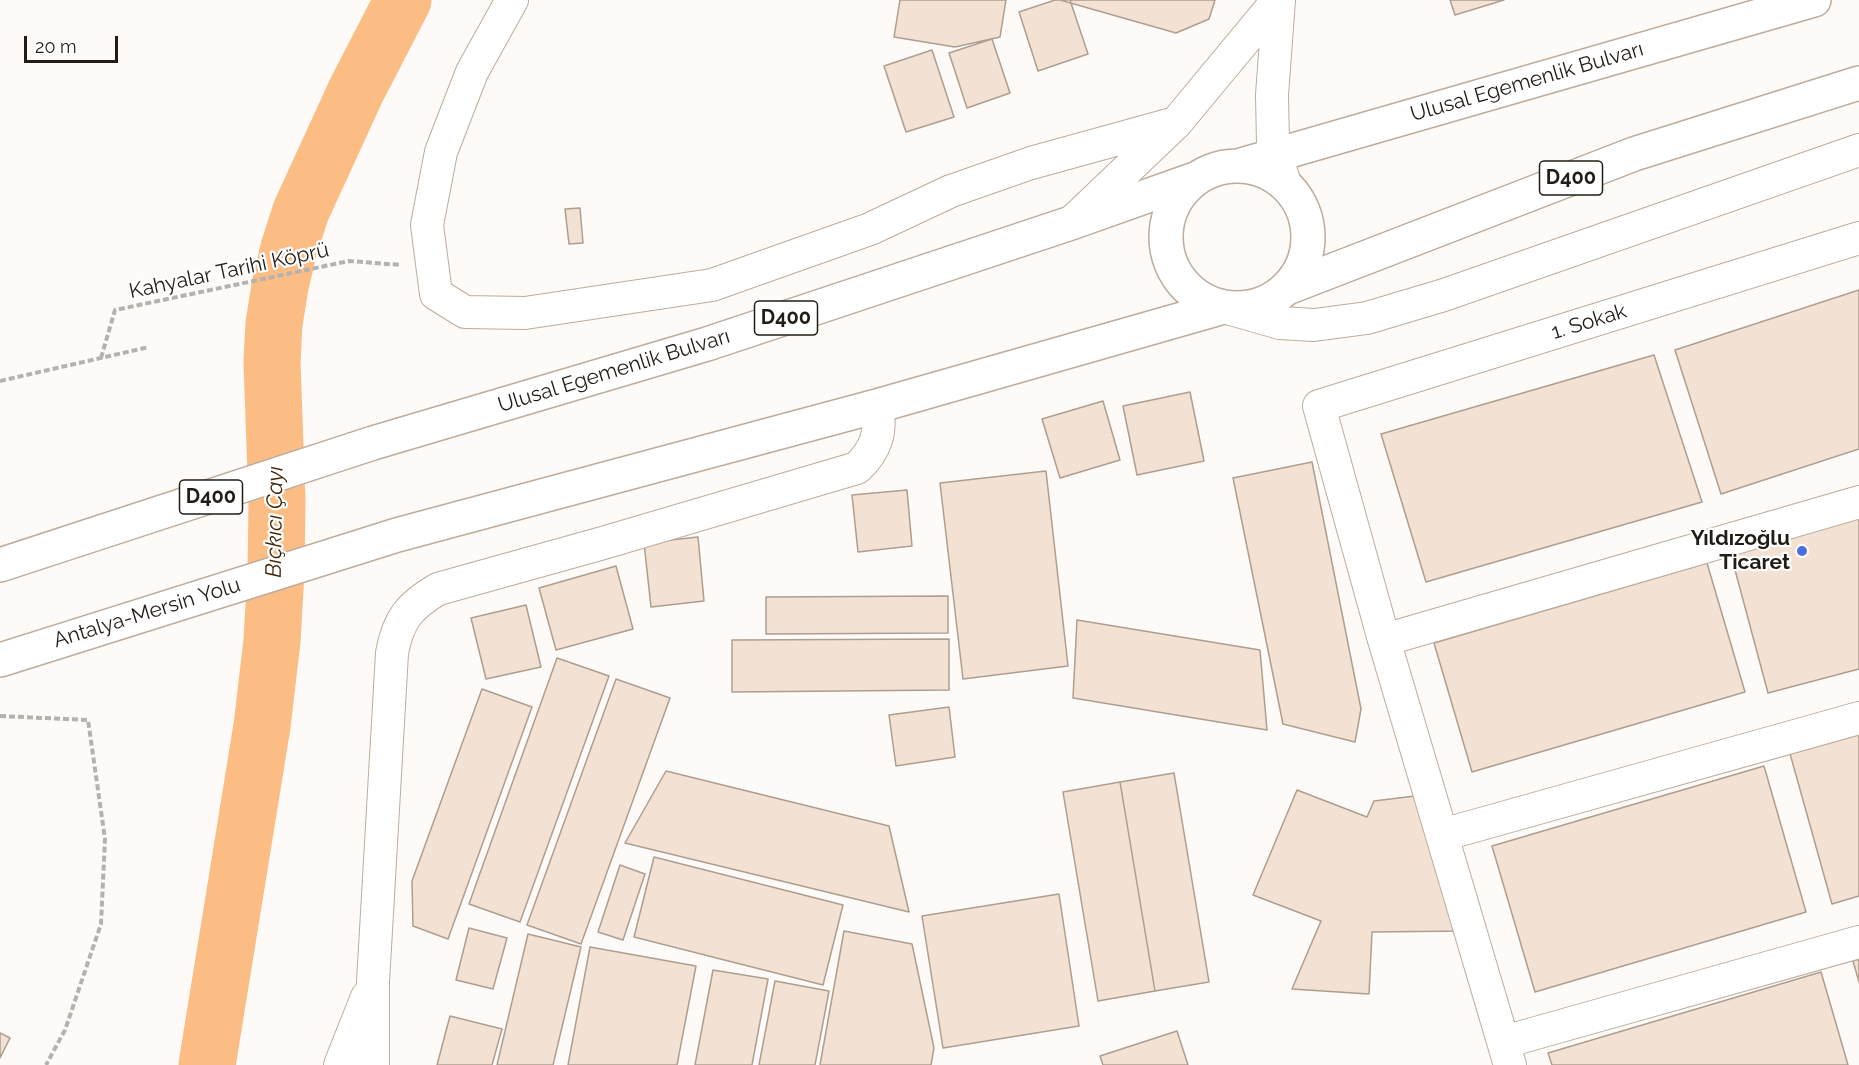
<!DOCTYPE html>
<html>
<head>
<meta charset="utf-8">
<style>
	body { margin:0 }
	#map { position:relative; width:1859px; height:1065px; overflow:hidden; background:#fdfaf7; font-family:Raleway,sans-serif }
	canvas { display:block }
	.scale { position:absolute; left:24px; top:36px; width:94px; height:27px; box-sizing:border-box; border:3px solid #221c17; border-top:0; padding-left:8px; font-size:18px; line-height:21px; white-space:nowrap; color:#221c17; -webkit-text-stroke:4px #fff; paint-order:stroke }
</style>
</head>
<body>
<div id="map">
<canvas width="1859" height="1065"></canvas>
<div class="scale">20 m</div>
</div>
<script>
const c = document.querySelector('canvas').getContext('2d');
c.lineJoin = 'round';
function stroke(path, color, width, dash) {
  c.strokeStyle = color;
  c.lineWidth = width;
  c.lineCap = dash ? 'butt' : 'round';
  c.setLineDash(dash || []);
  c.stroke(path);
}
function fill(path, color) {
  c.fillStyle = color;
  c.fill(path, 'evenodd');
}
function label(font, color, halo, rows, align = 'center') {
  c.font = font + ' Raleway,sans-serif';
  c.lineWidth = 4.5;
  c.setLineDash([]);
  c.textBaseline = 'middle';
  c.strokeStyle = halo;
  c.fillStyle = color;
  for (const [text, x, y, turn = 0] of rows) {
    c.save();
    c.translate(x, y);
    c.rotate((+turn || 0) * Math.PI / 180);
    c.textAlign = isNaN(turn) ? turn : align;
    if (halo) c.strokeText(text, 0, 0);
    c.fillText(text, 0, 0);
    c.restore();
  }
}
stroke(new Path2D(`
	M207 1065 262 726 272 641 276 571 277 502 272 362 274 324 280 286 289 248 301 211 356 91 403 0`), '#fbbd84', 57);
const building = new Path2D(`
	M900 0H1006L1000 37 955 47 894 37Z
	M1055 0H1070L1088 54 1038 71 1019 12Z
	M1060 0H1215L1209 19 1176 33Z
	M1450 0H1504L1455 15Z
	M992 39 1010 93 967 108 949 53Z
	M932 50 954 117 906 132 884 66Z
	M580 208 583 243 569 244 565 209Z
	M1859 290V449L1721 494 1675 350Z
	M1654 355 1702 502 1426 582 1381 434Z
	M1190 392 1204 461 1137 475 1123 406Z
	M1103 401 1120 460 1060 478 1042 419Z
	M1312 462 1361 709 1355 742 1283 724 1233 478Z
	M1046 471 1068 666 963 679 940 483Z
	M907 490 912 546 858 552 852 495Z
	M1859 504V669L1768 693 1727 540Z
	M698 537 704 601 651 607 644 543Z
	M1707 563 1745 692 1472 772 1434 643Z
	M616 566 633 629 556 650 539 588Z
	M948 596V633L766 634V597Z
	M526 605 541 667 486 679 471 618Z
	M1077 620 1260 650 1267 730 1073 698Z
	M949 639V690L732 692V640Z
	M557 658 609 676 520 922 469 904Z
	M616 679 670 698 581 944 527 925Z
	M482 689 532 707 448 939 413 926 412 881Z
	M949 707 955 757 896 766 889 715Z
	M1859 730V896L1832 904 1789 750Z
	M1764 766 1806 912 1535 992 1492 846Z
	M666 771 889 826 909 912 625 843Z
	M1174 773 1209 982 1155 991 1120 782Z
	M1120 782 1155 991 1098 1001 1063 792Z
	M1297 790 1367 817 1374 801 1423 795 1464 931 1372 932 1369 994 1292 989 1321 921 1253 895Z
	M654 857 843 905 823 985 634 937Z
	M620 865 645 874 623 940 598 932Z
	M1059 894 1079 1026 943 1048 922 916Z
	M469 928 507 938 493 989 456 980Z
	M844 931 912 944 934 1048 931 1065H820Z
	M528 934 581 947 553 1065H497Z
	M590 947 696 966 677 1065H568Z
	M1859 959V982L1853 961Z
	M713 970 768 979 752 1065H695Z
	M1821 972 1848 1065H1552L1548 1053Z
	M775 981 829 991 815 1065H759Z
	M450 1016 502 1029 492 1065H437Z
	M1177 1031 1188 1065H1103L1100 1056Z
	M0 1033 10 1038 0 1058Z`);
fill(building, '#f3e2d3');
stroke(building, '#ae9e90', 1.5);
const minor = new Path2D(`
	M512 0 472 72 441 152 427 225 436 294 465 312 525 313 712 285 870 229 951 191 1031 163 1176 123
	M1279 0 1272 95 1273 144 1285 184
	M1071 223 1176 123 1278 0
	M1224 307 1280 323 1314 325 1367 318 1444 295 1859 150
	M1384 640 1859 502
	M1442 835 1859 718
	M1504 1042 1859 942
	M340 1065 367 997
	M373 1065V982L392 653C398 620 409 606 438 589L603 543 857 468C876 450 882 432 877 406
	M1510 1065 1384 640 1319 406 1859 238`);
const highway = new Path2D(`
	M1241 165 1814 0
	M1166 237a71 71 0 1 1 142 0a71 71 0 1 1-142 0Z
	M1287 288 1634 154 1859 83
	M0 565 373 443 707 344 1071 223 1195 179
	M0 660 397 535 877 406 1224 307`);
stroke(minor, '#bcac9d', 34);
stroke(highway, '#bcac9d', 36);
stroke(new Path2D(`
	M101 358 115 310 349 261 401 265
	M0 381 149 347
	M0 716 88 720 105 839 101 924 65 1030 46 1065`), '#b5b1ae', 4, [6, 3]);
stroke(minor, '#fff', 32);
stroke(highway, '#fff', 33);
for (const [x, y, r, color] of [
	[1802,551,6,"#4a6ee1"]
]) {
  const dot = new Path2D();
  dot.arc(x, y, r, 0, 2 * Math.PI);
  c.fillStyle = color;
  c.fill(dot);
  stroke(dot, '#fff', 2);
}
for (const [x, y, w] of [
	[1571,178,63],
	[786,318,63],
	[211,497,63]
]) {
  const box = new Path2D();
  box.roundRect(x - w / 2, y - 17, w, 34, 4.5);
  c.fillStyle = '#fff';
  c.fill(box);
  stroke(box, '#221c17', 1.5);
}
label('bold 20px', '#221c17', null, [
	["D400",1571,178],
	["D400",786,318],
	["D400",211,497]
]);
label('21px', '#221c17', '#fff', [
	["Ulusal Egemenlik Bulvarı",1527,82,-16],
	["Kahyalar Tarihi Köprü",229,271,-12],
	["1. Sokak",1589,322,-17],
	["Ulusal Egemenlik Bulvarı",614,371,-17],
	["Antalya-Mersin Yolu",147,613,-17]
]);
label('bold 21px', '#221c17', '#fff', [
	["Yıldızoğlu",1790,539],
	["Ticaret",1790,563]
], 'right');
label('italic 22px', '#412302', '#fff', [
	["Bıçkıcı Çayı",275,522,-89]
]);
</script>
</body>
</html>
